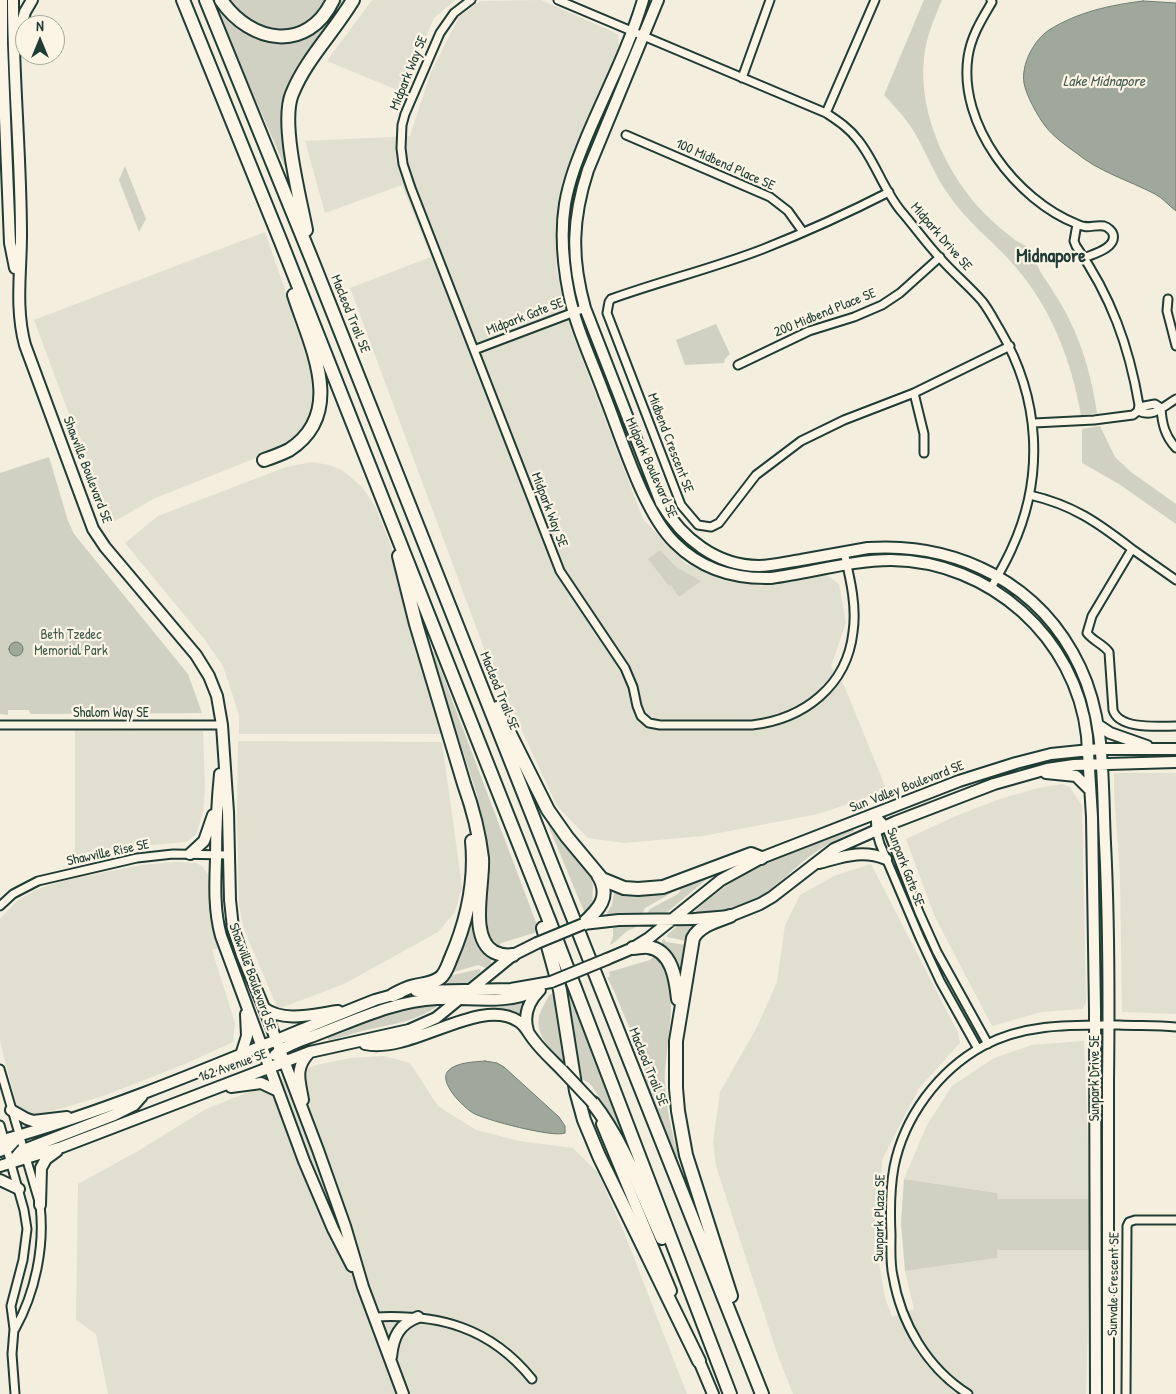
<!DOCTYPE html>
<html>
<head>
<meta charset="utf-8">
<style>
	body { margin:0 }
	#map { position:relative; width:1176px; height:1394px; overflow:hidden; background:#f3eede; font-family:"Patrick Hand",sans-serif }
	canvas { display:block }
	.north { position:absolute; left:15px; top:15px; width:50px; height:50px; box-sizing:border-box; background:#fcf5e5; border:1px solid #a4ab9e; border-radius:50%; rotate:0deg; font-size:14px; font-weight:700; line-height:20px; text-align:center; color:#1f3d34 }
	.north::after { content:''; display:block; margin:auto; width:18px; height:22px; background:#1f3d34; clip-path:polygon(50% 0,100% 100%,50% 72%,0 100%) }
</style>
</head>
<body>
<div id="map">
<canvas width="1176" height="1394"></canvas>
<div class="north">N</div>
</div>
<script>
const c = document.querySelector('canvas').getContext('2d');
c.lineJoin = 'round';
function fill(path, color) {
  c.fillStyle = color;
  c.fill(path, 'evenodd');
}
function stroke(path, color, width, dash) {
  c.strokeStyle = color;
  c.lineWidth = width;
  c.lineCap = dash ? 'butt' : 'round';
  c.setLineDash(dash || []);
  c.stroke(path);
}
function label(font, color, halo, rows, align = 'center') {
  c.font = font + ' "Patrick Hand",sans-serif';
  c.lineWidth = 4.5;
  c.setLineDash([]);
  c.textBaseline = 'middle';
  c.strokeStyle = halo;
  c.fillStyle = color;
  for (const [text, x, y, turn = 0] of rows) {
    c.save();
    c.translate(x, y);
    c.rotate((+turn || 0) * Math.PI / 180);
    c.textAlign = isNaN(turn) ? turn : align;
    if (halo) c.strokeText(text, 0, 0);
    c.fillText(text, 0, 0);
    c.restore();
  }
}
fill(new Path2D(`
	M372 0H455L434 18 402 92 327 61Z
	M541 0 618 34 619 45 561 185 556 268 572 332 643 519 686 564 761 586 825 574 839 584 846 623 831 666 844 685 887 791 818 814 703 836 624 843 588 838 557 806 485 651 350 288 431 257 402 185 325 213 305 141 410 136 431 72 459 17 480 1Z
	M265 232 314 374 316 404 306 427 286 446 153 499 110 524 34 320Z
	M312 462 329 465 342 470 362 487 376 508 464 734H239V715L223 666 205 640 125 543 158 516 286 467Z
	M75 730 203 731 205 789 203 812 196 835 185 842 128 847 75 858Z
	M238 741 442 742 462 887 455 912 438 932 344 984 278 1009 244 929 239 906 237 815Z
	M1114 773H1176V1014L1122 1012 1120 875 1114 793Z
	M1062 784 1070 787 1082 806 1086 1002 1083 1009 1041 1012 992 1026 935 917 906 839 958 815 1000 799 1038 788Z
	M176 862 196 863 202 866 210 878 211 917 219 948 212 950 235 1023 233 1042 185 1064 103 1096 39 1115 25 1114 17 1106 0 1042V919L18 900 36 890 52 884 75 878 142 865Z
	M871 864 958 1033 960 1043 919 1088 882 1160 879 1263 885 1298 892 1317 914 1309 905 1271 997 1258V1250H1090L1086 1394H793L778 1356 716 1166 713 1142 720 1092 757 1027 777 982 785 925 800 895 834 876Z
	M1084 1041 1090 1199H997V1193L904 1179 927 1125 952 1086 994 1058 1032 1045Z
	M384 1056 410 1063 438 1106 476 1130 519 1141 573 1148 598 1173 623 1230 687 1394H108L96 1334 76 1320 78 1184 138 1151 206 1109 316 1065 351 1058Z`), '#e1dfd0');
fill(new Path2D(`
	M212 0H216L226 12 289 39 336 0H346L295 78 289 176Z
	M227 0H326C314 23 290 37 264 28 259 26 253 25 249 22 241 16 234 7 227 0Z
	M924 0H942C934 19 926 37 924 58 918 114 947 176 986 215 995 224 1005 232 1015 240 1020 243 1027 246 1031 250 1034 253 1037 266 1040 271 1050 287 1061 302 1069 319 1084 349 1092 380 1097 413L1081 415C1071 359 1051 307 1013 264 992 240 966 221 948 194 933 173 925 148 911 127 903 115 894 106 884 95Z
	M125 166 146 219 139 232 119 180Z
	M716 324 730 354 725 359 724 363 685 365 676 340Z
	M1100 426 1115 457 1131 472 1176 504V524L1119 484 1082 463V429Z
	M49 457 68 521 74 534 188 674 202 713 30 714 29 710H8V715L0 714V473Z
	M660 550 676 567 701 581 679 597 671 585 669 586 648 559Z
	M434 652 537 925V932L501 943 497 948C478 933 489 901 488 880L490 876 486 832 477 795 431 653Z
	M544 815 590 876 593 885 592 909 585 914Z
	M853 828 854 831C839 838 824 846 810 856 797 866 785 878 772 888 751 905 723 913 697 914L696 910C719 890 743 873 771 859Z
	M705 876 707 879 666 913 649 915 648 913 649 910 652 908 678 894 680 891 679 887Z
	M676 888 675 891 645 908 642 915 609 916 607 913 612 905 614 893 617 891Z
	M474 897C476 917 472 947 491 960V964L486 968 478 965 454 972 451 969Z
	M681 923H693L694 927 686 941 667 937V935Z
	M643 924 627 931 615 942 610 945 613 936V928Z
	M664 939 666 942 686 945 684 966 680 967 672 952 662 943V940Z
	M654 956C685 976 664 1049 665 1082 666 1108 672 1133 679 1158L676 1159 653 1100V1096C646 1089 645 1076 644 1066L645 1064 614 991 607 977H610L609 972 650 960Z
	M479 969 481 970 480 972 465 985 447 984 446 982 449 976Z
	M570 987 616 1107 615 1111 618 1113 625 1131 622 1132 592 1086C587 1080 581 1080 576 1075L563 989Z
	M555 993 567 1066C554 1054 535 1037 539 1016 541 1009 546 1002 549 995Z
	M524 998 526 1001 521 1014 519 1015 485 1010 496 1004Z
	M438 1003 439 1005C416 1022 392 1024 366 1030 353 1033 341 1038 328 1040L327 1036 404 1007Z
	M904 1179 997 1193 998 1199H1090V1250H997V1258L905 1271 901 1223Z`), '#d0d1c2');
const water = new Path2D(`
	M1143 1 1176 3V211C1169 206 1163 198 1155 194 1128 180 1099 172 1075 152 1065 145 1053 136 1046 127 1038 117 1026 95 1024 83 1021 64 1034 40 1049 30 1078 12 1110 5 1143 1Z
	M9 649a7 7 0 1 1 14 0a7 7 0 1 1-14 0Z
	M485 1061 497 1063 504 1067 559 1117 565 1126V1133C554 1138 485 1120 473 1113 463 1107 438 1082 448 1071 456 1062 475 1062 485 1061Z`);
fill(water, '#a0a89b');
stroke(water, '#6c7d72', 1);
const street = new Path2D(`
	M471 0 454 13 440 33 405 114 402 125 401 148 403 164 411 188 560 571 625 668 633 687 637 706 641 716 649 723 660 725H752C804 719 847 686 853 632 857 606 850 578 844 552
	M558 0 826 113C838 121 849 128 858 140 875 161 883 189 901 211 914 226 926 243 940 258 953 273 969 286 982 301 989 310 994 320 1000 330 1040 398 1045 476 1012 548 1006 562 998 575 991 588
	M991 0 992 2C982 19 971 36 968 57 958 124 1016 200 1077 224L1074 241 1076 246C1111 296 1129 346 1139 405L1138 411 1133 415 1094 420 1034 423
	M742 78 770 0
	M826 113 875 0
	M626 135 770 197 788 211 803 232
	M889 192C848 213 806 232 763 249 714 268 661 281 611 299L609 302 607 313 681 505 698 525 711 527 719 523 756 475 801 441 844 420 914 393 1010 346
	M1077 224C1088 230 1094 224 1104 226 1108 227 1112 231 1113 234 1117 248 1093 254 1084 258
	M1168 299 1167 311 1176 346
	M474 350 585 308
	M738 365 809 331 854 317 882 305 900 293 940 257
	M914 393 924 434V453
	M1161 408 1155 404 1144 406 1138 411C1154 418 1162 407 1176 399
	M1161 408C1162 424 1165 436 1176 448
	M1030 495C1073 505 1097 522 1132 549
	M1176 580 1132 549 1092 616 1087 633C1093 641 1103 644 1109 652L1113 710C1119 730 1159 726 1176 726
	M0 725H222
	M875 814 876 830 880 844 920 938 940 981 978 1049
	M875 814 886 826 919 912 937 952 988 1044
	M0 906 13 894 38 881 137 858 173 854 229 855
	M0 1069 40 1205C45 1247 35 1293 15 1329
	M0 1125 24 1210 27 1229 23 1260 11 1306 14 1329 12 1354 15 1394
	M375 1317C439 1314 490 1327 532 1379
	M968 1394C927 1368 901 1323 893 1276 890 1263 891 1249 891 1235 890 1213 890 1189 894 1167 904 1117 938 1071 983 1046 1025 1023 1073 1025 1119 1025 1138 1026 1157 1025 1176 1027
	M1126 1394 1127 1226 1129 1222 1135 1220H1176`);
const secondary = new Path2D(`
	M2 0V43L10 243 15 268
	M13 0C13 78 21 157 21 235 21 272 15 308 25 345L93 529 105 547 196 655 209 676 217 696 222 725 228 812 230 900 233 928 242 955 264 1008 318 1150 345 1226 363 1287 403 1394
	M643 0C629 47 606 91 587 136 578 158 569 180 565 204 560 235 563 264 569 294 576 328 592 361 604 394 621 436 643 512 675 543 701 569 735 579 771 578 811 573 851 560 891 560 990 561 1076 638 1087 736L1092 817 1095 1010 1096 1394
	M658 0 588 170C572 219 571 258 585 308L661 503C682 538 716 566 759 566 773 566 787 562 801 560 823 556 846 552 868 548 958 542 1041 584 1080 667 1106 721 1102 784 1105 843 1109 922 1109 1002 1108 1081 1108 1185 1108 1290 1108 1394
	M17 40 25 12 32 0
	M1098 725 1110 733 1147 746
	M1046 773 1076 776 1089 789
	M220 774C217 803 216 831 216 859 215 885 214 911 221 936L304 1161 333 1229 352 1266
	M190 854 204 841 213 815
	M819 863C842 857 862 849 886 859
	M583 924 619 920 694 919 730 916 760 904 772 897 834 849 895 822 994 784 1047 769 1074 765 1176 762
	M607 959 633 948 649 938 721 880 761 858 959 781 1016 763 1051 754 1100 749H1176
	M416 991 511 989 551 982
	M264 1008C284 1023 314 1014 338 1011
	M528 1031C523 1015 529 1001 540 990
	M365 1044C412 1054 479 996 518 1021 525 1025 528 1033 533 1039 541 1050 552 1060 562 1070
	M241 1055 247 1036 246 1014
	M275 1055C285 1045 303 1040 316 1035 356 1020 394 1001 437 999 468 997 507 1006 536 990
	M231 1087 261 1083 278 1091
	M303 1100C300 1081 294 1069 309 1053
	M11 1110 27 1119 33 1121 67 1117
	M602 1124 671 1291
	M0 1141C129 1105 251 1049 375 1000L400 993
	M0 1151 9 1147 18 1137
	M11 1163 21 1151 114 1115 134 1105 142 1096
	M0 1166 62 1147 310 1052 409 1030 436 1018 513 955 537 943
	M0 1180 19 1189
	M40 1205 41 1168 46 1159 57 1151
	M697 1356 713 1394
	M391 1357C393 1337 399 1324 418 1317`);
const highway = new Path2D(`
	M183 0 281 242 549 920 730 1394
	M206 0 312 260 762 1394
	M221 0C251 44 308 53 333 0
	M306 230C300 198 280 123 292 94 306 59 334 32 353 0
	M264 460C273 457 281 454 289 450 347 413 310 345 294 295
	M399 556 416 624 464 784C473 809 479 832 482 858 484 883 468 938 494 952 500 955 507 956 513 955
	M497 708 548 810 567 837 602 879 624 888 638 889 663 887 751 854 761 858
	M730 916C717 921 700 925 693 938L676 1041V1088L678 1111 686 1155 731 1296
	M583 924C598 910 612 897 598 875
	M543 928 560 990 576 1091 584 1120 599 1156 699 1361
	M633 948C638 948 643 946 648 947 672 950 676 980 678 999
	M393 995C400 991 406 988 414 986 423 984 432 984 440 978 446 973 448 965 451 958 467 921 476 882 472 841
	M593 1103C624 1143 641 1192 662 1238`);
stroke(street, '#1f3d34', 11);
stroke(secondary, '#1f3d34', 14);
stroke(highway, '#1f3d34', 16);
stroke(street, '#fcf5e5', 7);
stroke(secondary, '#fcf5e5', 10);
stroke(highway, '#fcf5e5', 12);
const secondaryBridge = new Path2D(`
	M537 943 583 924
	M551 982 607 959
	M562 1070 593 1103`);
stroke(secondaryBridge, '#1f3d34', 14, []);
stroke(secondaryBridge, '#fcf5e5', 10);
label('14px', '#1f3d34', '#fcf5e5', [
	["Midpark Way SE",409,73,-68],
	["100 Midbend Place SE",725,165,24],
	["Midpark Drive SE",941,237,49],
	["200 Midbend Place SE",825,313,-22],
	["Macleod Trail SE",350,314,68],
	["Midpark Gate SE",525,317,-21],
	["Midbend Crescent SE",670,443,69],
	["Midpark Boulevard SE",651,468,66],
	["Shawville Boulevard SE",87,470,69],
	["Midpark Way SE",549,510,69],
	["Macleod Trail SE",499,691,68],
	["Shalom Way SE",111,713],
	["Sun Valley Boulevard SE",907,787,-21],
	["Shawville Rise SE",108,853,-12],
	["Sunpark Gate SE",905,867,69],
	["Shawville Boulevard SE",252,977,70],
	["162 Avenue SE",233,1066,-20],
	["Macleod Trail SE",648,1067,68],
	["Sunpark Drive SE",1095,1078,-90],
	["Sunpark Plaza SE",880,1218,-89],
	["Sunvale Crescent SE",1114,1284,-89]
]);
label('14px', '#425b50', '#fcf5e5', [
	["Beth Tzedec",71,635],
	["Memorial Park",71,651]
]);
label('italic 15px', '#465d53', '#fcf5e5', [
	["Lake Midnapore",1104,82]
]);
label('bold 19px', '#1f3d34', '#fcf5e5', [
	["Midnapore",1051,257]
]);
</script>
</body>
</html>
